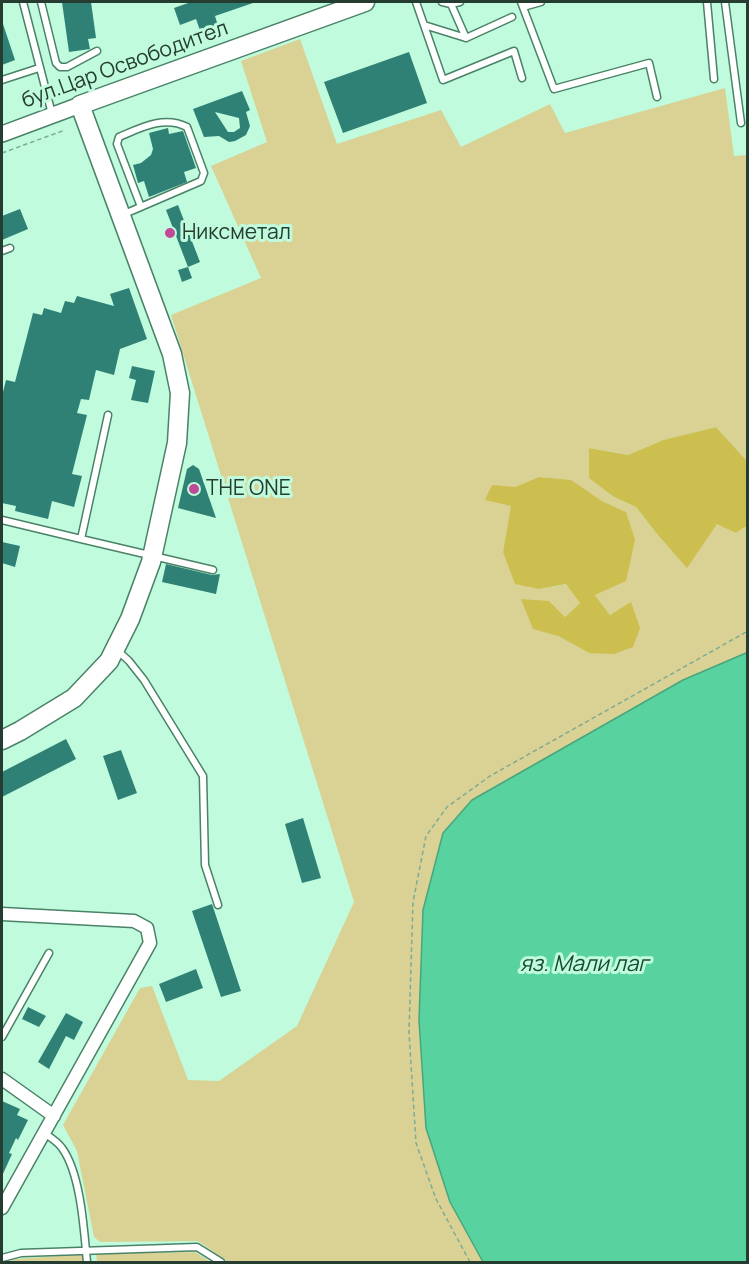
<!DOCTYPE html>
<html>
<head>
<meta charset="utf-8">
<style>
	body { margin:0 }
	#map { position:relative; width:749px; height:1264px; overflow:hidden; background:#bffbdc; font-family:Manrope,sans-serif }
	canvas { display:block }
	.frame { position:absolute; inset:0; border:3px solid #253d31; pointer-events:none }
</style>
</head>
<body>
<div id="map">
<canvas width="749" height="1264"></canvas>
<div class="frame"></div>
</div>
<script>
const c = document.querySelector('canvas').getContext('2d');
c.lineJoin = 'round';
function fill(path, color) {
  c.fillStyle = color;
  c.fill(path, 'evenodd');
}
function stroke(path, color, width, dash) {
  c.strokeStyle = color;
  c.lineWidth = width;
  c.lineCap = dash ? 'butt' : 'round';
  c.setLineDash(dash || []);
  c.stroke(path);
}
function label(font, color, halo, rows, align = 'center') {
  c.font = font + ' Manrope,sans-serif';
  c.lineWidth = 6;
  c.setLineDash([]);
  c.textBaseline = 'middle';
  c.strokeStyle = halo;
  c.fillStyle = color;
  for (const [text, x, y, turn = 0] of rows) {
    c.save();
    c.translate(x, y);
    c.rotate((+turn || 0) * Math.PI / 180);
    c.textAlign = isNaN(turn) ? turn : align;
    if (halo) c.strokeText(text, 0, 0);
    c.fillText(text, 0, 0);
    c.restore();
  }
}
fill(new Path2D(`
	M300 39 337 144 441 110 461 147 550 104 565 133 725 88 734 156 747 155V461L716 427 663 440 628 455 589 448V477L614 497 636 507 657 534 687 567 717 523 736 533 745 527 747 528V653L683 680 472 800 443 833 423 910 419 1020 426 1128 450 1202 483 1262H228L198 1241 100 1242 94 1237 77 1151 63 1125 140 988 152 986 188 1080 219 1081 297 1026 354 902 171 315 261 278 211 166 267 142 241 61ZM540 477 571 481 602 501 626 512 595 595 610 615 631 603 589 653 558 636 533 628 565 617 580 603 567 584 539 589 503 552 515 487Z
	M195 1252 211 1262H97L96 1254Z
	M86 1254 85 1262H6L16 1259Z`), '#d9d294');
fill(new Path2D(`
	M716 427 747 461V528L745 527 736 533 717 524 687 568 657 534 636 507 614 497 589 478V448L628 455 663 440Z
	M539 477 571 480 602 501 626 512 635 540 626 581 595 595 610 615 631 602 640 628 633 647 614 654 589 653 558 636 533 629 521 599 549 601 565 617 580 603 566 584 539 589 515 584 503 552 511 506 485 500 492 485 515 487Z`), '#cdbf4f');
const water = new Path2D(`
	M746 653H748L747 1262H483L450 1202 426 1128 419 1020 423 910 443 833 472 800 683 680Z`);
fill(water, '#58d29e');
stroke(water, '#49a57d', 1.5);
fill(new Path2D(`
	M62 2H91L96 38 88 39 90 49 69 52Z
	M191 2H253V3L215 16 219 29 202 36 196 19 180 25 174 8Z
	M3 24 15 60 2 65V25Z
	M409 52 427 103 343 133 324 82Z
	M242 91 250 110 246 112 250 126 246 135 235 141 229 142 219 136 204 137 193 109ZM215 112 239 118 240 128 234 132H228Z
	M168 128 169 134 183 131 196 168 184 172 187 182 149 197 144 181 138 183 133 165 141 163 151 155 153 149 149 133Z
	M178 205 200 262 188 267 166 210Z
	M20 209 28 229 2 240V216Z
	M188 267 192 278 182 282 178 270Z
	M129 288 147 339 120 349 114 375 96 370 89 400 81 399 77 413 87 415 72 474 82 476 74 507 52 501 48 519 15 511 16 506 2 503V396L6 380 15 382 33 313 42 315 44 308 61 313 65 301 74 303 77 296 114 306 110 294Z
	M132 366 155 371 148 403 131 400 136 380 129 378Z
	M193 465 199 469 216 518 178 508 187 469Z
	M2 542 20 546 15 567 2 563Z
	M166 564 212 575 220 574 216 594 162 582Z
	M66 739 76 759 2 797V772Z
	M121 750 137 793 118 800 103 756Z
	M303 818 321 878 302 883 285 824Z
	M212 904 241 991 221 997 192 911Z
	M196 969 203 988 166 1002 159 984Z
	M28 1007 46 1016 39 1027 22 1019Z
	M66 1013 83 1022 74 1040 66 1036 49 1069 38 1062Z
	M2 1101 20 1109 17 1115 28 1120 18 1140 16 1138 9 1153 12 1154 2 1176Z`), '#2f8075');
const service = new Path2D(`
	M23 2 52 114
	M41 2 56 63 60 67H67L97 51
	M416 2 443 80 514 51 522 78
	M442 2 451 4 460 2
	M521 2 554 89 649 63 657 97
	M707 2 714 79
	M725 2 741 123
	M451 4 466 38 512 17
	M523 7 541 2
	M424 25 466 38
	M2 80 39 68
	M122 215 201 181 204 173 187 127C164 115 140 128 119 137L117 144 141 207
	M2 251 10 248
	M108 415 81 539 213 570
	M2 520 81 539
	M118 651 129 661 144 680 203 776 205 865 218 905
	M2 1037 49 953
	M44 1133C50 1137 58 1142 62 1148 81 1174 84 1231 87 1262
	M2 1258 21 1253 197 1247 221 1262`);
const minor = new Path2D(`
	M2 914 134 921 147 928 150 943 2 1208
	M2 1079 54 1116`);
const tertiary = new Path2D(`
	M2 134 80 105`);
const primary = new Path2D(`
	M2 740 20 731 74 698 109 661 130 619 151 562 177 443 180 393 172 354 80 105 365 2`);
stroke(service, '#4a8268', 9);
stroke(minor, '#4a8268', 15);
stroke(tertiary, '#4a8268', 18);
stroke(primary, '#4a8268', 21);
stroke(new Path2D(`
	M2 153 65 130
	M470 1262 436 1199 416 1143 409 1032 413 902 426 836 447 807 490 776 748 631`), '#7eab94', 1.5, [4.5, 3]);
stroke(service, '#fff', 6);
stroke(minor, '#fff', 12);
stroke(tertiary, '#fff', 15);
stroke(primary, '#fff', 18);
for (const [x, y, r, color] of [
	[170,233,6,"#c2489a"],
	[194,489,6,"#c2489a"]
]) {
  const dot = new Path2D();
  dot.arc(x, y, r, 0, 2 * Math.PI);
  c.fillStyle = color;
  c.fill(dot);
  stroke(dot, '#bffbdc', 2);
}
label('21px', '#253d31', '#bffbdc', [
	["бул.Цар Освободител",125,65,-20]
]);
label('21px', '#253d31', '#bffbdc', [
	["Никсметал",182,233],
	["THE ONE",206,489]
], 'left');
label('italic 22px', '#184a35', '#bffbdc', [
	["яз. Мали лаг",584,965]
]);
</script>
</body>
</html>
